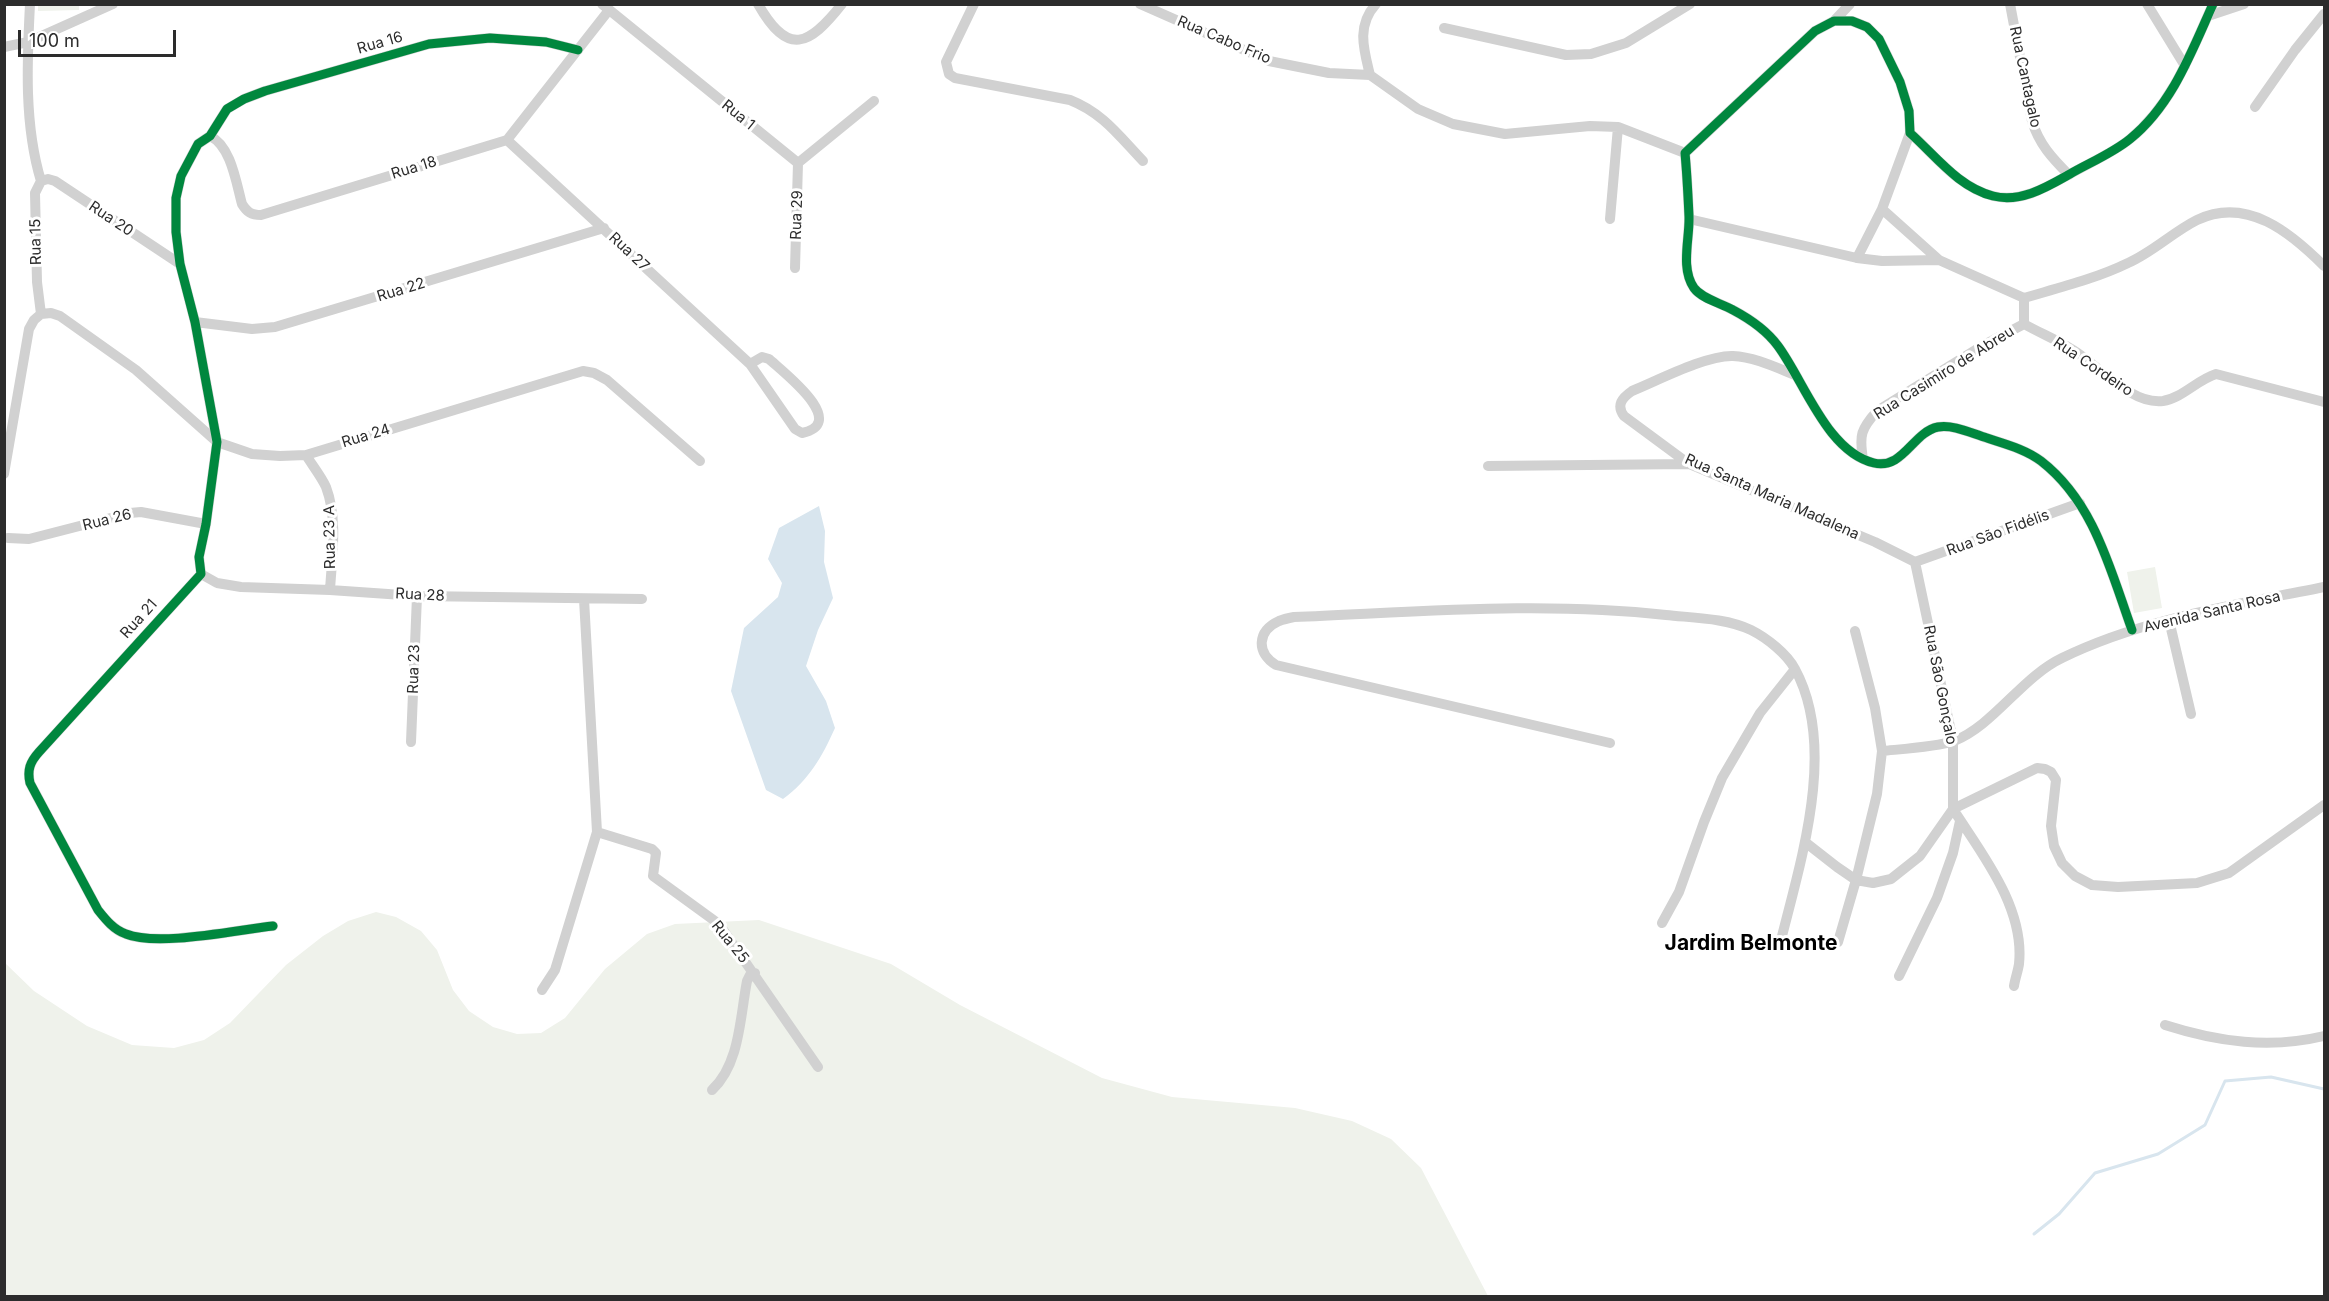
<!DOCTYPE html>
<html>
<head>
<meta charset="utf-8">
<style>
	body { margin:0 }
	#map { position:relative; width:2329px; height:1301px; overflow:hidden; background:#fff; font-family:Inter,sans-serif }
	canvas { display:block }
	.frame { position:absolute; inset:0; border:6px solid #2c2c2c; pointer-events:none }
	.scale { position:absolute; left:18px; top:30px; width:158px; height:27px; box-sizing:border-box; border:3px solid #2c2c2c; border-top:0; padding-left:8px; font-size:18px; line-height:21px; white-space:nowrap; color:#2c2c2c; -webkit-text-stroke:4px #fff; paint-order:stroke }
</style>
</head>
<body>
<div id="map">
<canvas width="2329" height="1301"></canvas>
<div class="frame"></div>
<div class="scale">100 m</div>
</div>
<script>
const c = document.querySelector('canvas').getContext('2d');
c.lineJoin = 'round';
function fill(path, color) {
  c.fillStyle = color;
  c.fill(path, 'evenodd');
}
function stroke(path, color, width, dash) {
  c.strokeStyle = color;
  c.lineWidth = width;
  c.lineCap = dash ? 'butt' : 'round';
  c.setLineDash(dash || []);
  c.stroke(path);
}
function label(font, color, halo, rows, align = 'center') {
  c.font = font + ' Inter,sans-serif';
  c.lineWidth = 6;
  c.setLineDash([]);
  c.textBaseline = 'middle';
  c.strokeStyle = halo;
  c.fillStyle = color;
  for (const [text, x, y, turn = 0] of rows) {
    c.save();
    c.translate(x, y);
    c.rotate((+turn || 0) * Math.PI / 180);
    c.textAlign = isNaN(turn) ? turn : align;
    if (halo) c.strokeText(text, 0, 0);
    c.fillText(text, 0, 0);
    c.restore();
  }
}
fill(new Path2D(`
	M38 5H79V10L38 11Z
	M2155 567 2162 608 2134 613 2127 572Z
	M376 912 396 917 421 931 437 950 453 990 469 1011 493 1027 517 1034 541 1033 565 1018 605 969 647 934 675 924 759 920 891 964 960 1005 1102 1078 1172 1097 1295 1108 1352 1121 1391 1139 1421 1168 1488 1296H5L4 962 34 991 87 1026 132 1045 174 1048 204 1040 230 1023 286 965 323 936 348 921Z`), '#eff2eb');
fill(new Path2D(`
	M819 506 825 531 824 562 833 598 818 630 806 666 826 701 835 728C822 757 809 780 783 799L766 790 731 691 744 628 778 597 782 583 768 559 779 528Z`), '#d8e5ee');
stroke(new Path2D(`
	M2034 1234 2059 1214 2095 1173 2158 1154 2205 1125 2225 1081 2271 1077 2324 1089`), '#d8e5ee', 3);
stroke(new Path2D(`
	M602 4 798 163
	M758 4C788 57 809 46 842 4
	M974 4 946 62 949 74 955 78 1070 100C1103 113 1119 136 1143 161
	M1140 4 1269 61 1329 73 1370 75 1418 109 1453 124 1505 134 1590 126 1618 127 1685 153
	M2010 4 2032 121C2039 144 2052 158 2069 175
	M2147 4 2185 66
	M2208 16 2244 4
	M1834 21 1850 4
	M1444 28 1566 55 1591 54 1626 43 1690 4
	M4 47 28 42 113 4
	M1370 75C1364 50 1356 26 1376 4
	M2255 107 2295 50 2324 14
	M210 136C231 146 236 182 242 204 247 212 251 215 261 215L507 140 609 10
	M507 140 750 364 795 429 802 433C850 423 783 372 769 359L762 357 750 364
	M798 163 874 101
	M41 181 48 179 55 181 180 264
	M1882 209 1939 260 2024 298C2058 288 2095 279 2128 263 2153 252 2173 232 2197 220 2247 196 2291 233 2324 266
	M1610 219 1618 127
	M1689 219 1857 258 1882 261 1939 260
	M1857 258 1882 209 1910 133
	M795 268 798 163
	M2024 298V324
	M41 314 51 313 60 316 136 370 217 442 252 454 280 456 306 455 583 371 594 373 607 380 700 461
	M195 322 252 329 275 327 604 228
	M2024 324C2040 333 2057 340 2073 350 2098 365 2131 405 2163 401 2182 398 2197 380 2216 374L2324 402
	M1795 375C1775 367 1754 357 1733 356 1706 355 1657 381 1632 391 1622 398 1616 405 1624 416L1689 464 1875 542 1915 562
	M306 455C312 465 321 476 326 487 338 519 332 556 330 590
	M1863 459C1859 435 1861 429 1877 411L1982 346 2024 324
	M1488 466 1689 464
	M4 474 29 329 34 320 41 314 37 282 35 193 41 181C24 125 27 62 30 4
	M8 538 29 539 130 513 141 512 206 524
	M1915 562 1953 741V809
	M1915 562 2080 503
	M201 574 217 583 241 587 330 590 417 596 642 599
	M2169 620 2191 714
	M2132 630C2110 569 2094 502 2041 461 2025 449 2005 444 1987 438 1973 434 1953 424 1938 427 1913 432 1903 470 1874 463 1827 452 1804 381 1778 346 1767 331 1750 319 1733 310 1721 303 1702 299 1694 288 1680 268 1690 238 1689 216 1688 195 1687 174 1685 153L1815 31 1834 21H1852L1867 27 1879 39 1900 82 1909 111 1910 133C1936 156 1958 187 1993 196 2021 203 2047 187 2070 174 2089 163 2113 153 2130 139 2172 105 2191 53 2213 4
	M411 742 417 596
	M1610 743 1276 665C1256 653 1257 631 1279 621 1284 619 1289 618 1294 617 1418 612 1543 601 1666 615 1694 618 1726 618 1751 630 1767 638 1787 654 1795 669 1838 748 1800 863 1780 944
	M1882 751C1902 749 1936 747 1954 741 1993 726 2022 677 2062 658 2144 618 2236 605 2324 587
	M1953 809C1981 853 2025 907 2019 964 2018 971 2015 979 2014 986
	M597 832 652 849 656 853 653 876 719 924 818 1067
	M1805 842 1837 867 1856 880 1873 883 1891 879 1920 856 1953 809 2037 768 2045 769 2051 772 2056 780 2051 826 2054 846 2062 863 2075 876 2092 885 2118 887 2197 883 2229 873 2324 805
	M1662 923 1679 892 1704 822 1722 778 1760 713 1795 669
	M273 926C236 930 158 947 126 934 114 930 106 920 98 910L30 783C27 770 30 762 39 752L201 574 199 557 206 524 217 442 195 322 180 264 176 232V198L181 176 198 144 210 136 227 109 244 99 265 91 429 44 490 38 546 42 578 50
	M1838 942 1856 880 1877 794 1882 751 1875 708 1855 631
	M1899 976 1937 898 1953 853 1960 821
	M542 990 555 970 597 832 584 599
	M2165 1025C2218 1042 2270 1049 2324 1036
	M712 1090C740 1064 740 1017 747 981L750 975 755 973`), '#d1d1d1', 10);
stroke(new Path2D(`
	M2132 630C2110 569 2094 502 2041 461 2025 449 2005 444 1987 438 1973 434 1953 424 1938 427 1913 432 1903 470 1874 463 1827 452 1804 381 1778 346 1767 331 1750 319 1733 310 1721 303 1702 299 1694 288 1680 268 1690 238 1689 216 1688 195 1687 174 1685 153L1815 31 1834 21H1852L1867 27 1879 39 1900 82 1909 111 1910 133C1936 156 1958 187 1993 196 2021 203 2047 187 2070 174 2089 163 2113 153 2130 139 2172 105 2191 53 2213 4
	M273 926C236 930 158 947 126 934 114 930 106 920 98 910L30 783C27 770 30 762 39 752L201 574 199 557 206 524 217 442 195 322 180 264 176 232V198L181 176 198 144 210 136 227 109 244 99 265 91 429 44 490 38 546 42 578 50`), '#00873e', 9);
label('15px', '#2c2c2c', '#fff', [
	["Rua Cabo Frio",1224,40,23],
	["Rua 16",380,43,-16],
	["Rua Cantagalo",2025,77,78],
	["Rua 1",738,115,39],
	["Rua 18",414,168,-17],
	["Rua 29",797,215,-88],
	["Rua 20",111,219,34],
	["Rua 15",36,242,-91],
	["Rua 27",629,252,43],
	["Rua 22",401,290,-17],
	["Rua Cordeiro",2093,367,34],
	["Rua Casimiro de Abreu",1944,373,-32],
	["Rua 24",366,436,-17],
	["Rua Santa Maria Madalena",1772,497,24],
	["Rua 26",107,520,-14],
	["Rua São Fidélis",1998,533,-20],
	["Rua 23 A",330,537,-91],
	["Rua 28",420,595,3],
	["Avenida Santa Rosa",2212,612,-13],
	["Rua 21",139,619,-48],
	["Rua 23",414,669,-88],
	["Rua São Gonçalo",1940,685,79],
	["Rua 25",730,942,51]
]);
label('bold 21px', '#000', '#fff', [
	["Jardim Belmonte",1751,944]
]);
</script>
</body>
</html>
